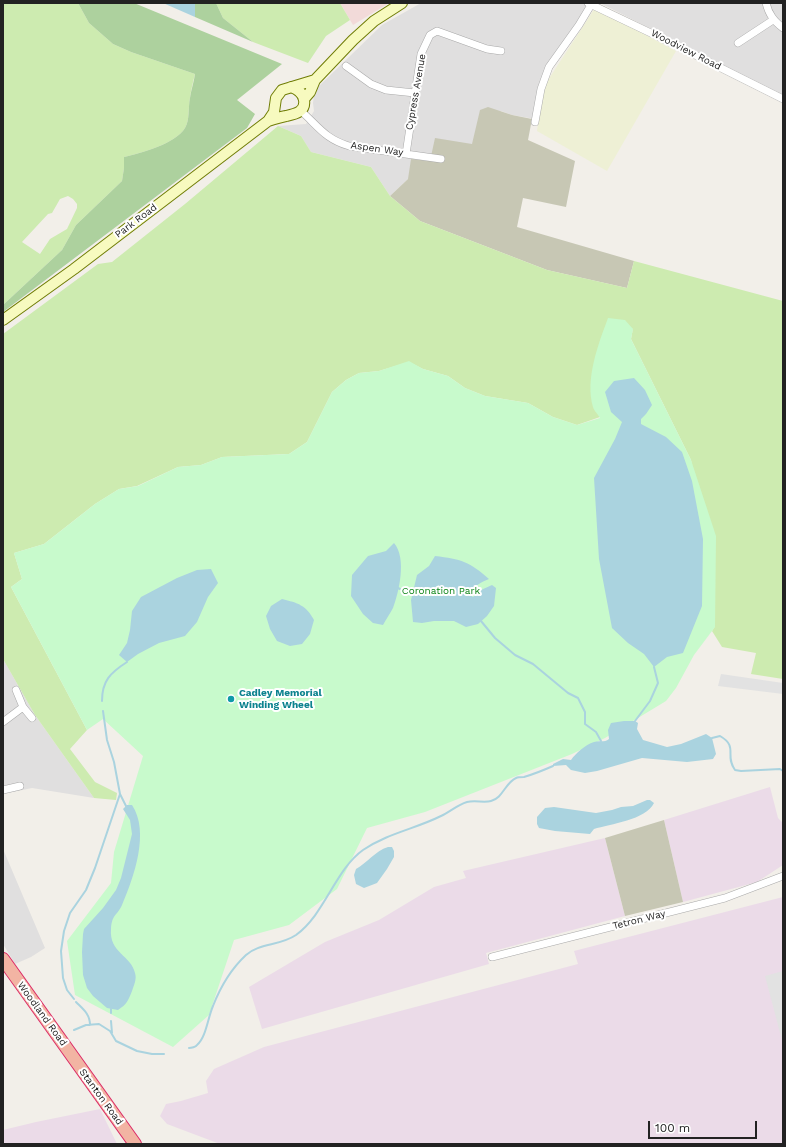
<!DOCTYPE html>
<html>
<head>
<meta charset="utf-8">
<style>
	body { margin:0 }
	#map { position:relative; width:786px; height:1147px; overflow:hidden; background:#f2efe9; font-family:"Work Sans",sans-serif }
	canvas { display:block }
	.frame { position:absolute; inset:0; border:4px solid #222; pointer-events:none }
	.scale { position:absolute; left:648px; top:1121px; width:109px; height:18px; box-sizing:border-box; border:2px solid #222; border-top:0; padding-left:5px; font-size:12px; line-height:14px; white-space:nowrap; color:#222; -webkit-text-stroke:3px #fff; paint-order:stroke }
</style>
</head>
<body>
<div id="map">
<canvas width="786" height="1147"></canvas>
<div class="frame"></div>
<div class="scale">100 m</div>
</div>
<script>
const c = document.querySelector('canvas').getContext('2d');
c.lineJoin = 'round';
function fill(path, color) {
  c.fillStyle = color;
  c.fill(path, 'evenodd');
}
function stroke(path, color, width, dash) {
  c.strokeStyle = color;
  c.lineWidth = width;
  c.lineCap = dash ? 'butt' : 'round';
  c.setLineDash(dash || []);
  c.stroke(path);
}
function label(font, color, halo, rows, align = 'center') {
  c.font = font + ' "Work Sans",sans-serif';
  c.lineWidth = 4;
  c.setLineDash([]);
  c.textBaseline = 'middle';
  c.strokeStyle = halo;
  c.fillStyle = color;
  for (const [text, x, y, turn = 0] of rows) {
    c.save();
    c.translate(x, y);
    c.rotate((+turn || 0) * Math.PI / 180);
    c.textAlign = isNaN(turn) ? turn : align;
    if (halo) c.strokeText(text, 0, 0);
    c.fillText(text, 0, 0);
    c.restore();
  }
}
fill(new Path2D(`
	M421 3H597L539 84 535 119 512 115 501 111 472 144 430 161 408 179 390 196 371 167 311 152 301 136 278 126 306 124 314 111 313 103 314 95 317 88 382 25Z
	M600 3H783V96Z
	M3 659 35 715 94 798 32 788 3 794Z
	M3 849 45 948 31 957 15 964 3 944Z`), '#e0dfdf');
fill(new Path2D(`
	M340 3H389L353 25Z`), '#f2dad9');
fill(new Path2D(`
	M770 787 778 818 783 823V865L757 882 683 902 664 820Z
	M605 838 625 916 486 953 489 964 262 1029 249 987 325 942 379 920 434 887 466 878 463 871Z
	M783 897V1144H220L167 1124 160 1116 166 1104 181 1101 208 1093 206 1081 214 1069 264 1047 578 964 574 951Z
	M100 1109 117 1144H3V1130L36 1122Z`), '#ebdbe8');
fill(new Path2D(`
	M488 107 512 115 532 119 528 140 575 161 566 207 523 198 517 227 634 261 627 288 547 270 420 221 390 196 408 179 411 159 430 161 435 138 472 144 480 110Z
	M664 820 683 902 625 916 605 838Z`), '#c7c7b4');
fill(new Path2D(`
	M595 8 676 51 607 171 537 131 542 94 548 80Z`), '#eef0d5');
fill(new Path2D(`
	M3 3H78L89 23 113 44 131 52 195 74C193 82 191 90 190 98 188 107 190 120 185 128 175 144 141 153 124 157V168L122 181 76 225 62 250 3 305ZM68 196 73 199 77 204V208L67 229 50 239 40 254 22 242 48 214 52 213 60 199Z
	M216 3H340L350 20 326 36 308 63 253 42 223 18Z
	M278 126 301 136 311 152 371 167 390 196 420 221 547 270 627 288 634 261 783 301V679L751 674 756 653 722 647 712 631 715 626 691 460 631 339 633 328 600 417 577 425 553 417 528 403 485 396 465 388 448 376 423 369 409 362 379 371 359 373 346 380 332 392 307 442 289 454 222 457 201 465 178 467 137 486 119 489 95 504 44 544 14 553 22 579 11 587 87 730 70 749 95 782 117 793 116 800 94 798 35 715 3 659V334L98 264 112 262 185 204Z`), '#cdebb0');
fill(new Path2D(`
	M78 3H134L282 64 237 100 255 114 247 128 3 312V305L62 250 76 225 122 181 124 168V157C141 153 175 144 185 128 190 120 188 107 190 98 191 90 194 82 195 74L131 52 113 44 89 23Z
	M195 3H216L223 18 253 42 195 17Z`), '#add19e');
fill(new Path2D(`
	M608 318 625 320 633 329 631 339 691 460 716 536 715 627 694 655 676 688 666 701 605 738 572 754 425 812 367 828 337 889 289 925 234 940 209 1015 173 1047 75 995 67 941 111 883 114 852 143 756 103 719 87 730 11 587 22 579 14 553 44 544 95 504 119 489 138 486 178 467 201 465 222 457 289 454 307 442 332 392 346 380 359 373 379 371 409 361 423 369 448 376 465 388 485 396 528 403 553 417 577 425 600 418C598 414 594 411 593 407 585 379 598 345 608 318Z`), '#c8facc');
fill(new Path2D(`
	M721 674 783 683V694L718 686Z
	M783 971V1044L765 976Z`), '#e2e2e2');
fill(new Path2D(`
	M163 3H195V17Z
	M634 378 645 390 652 405 646 414 641 419V424L666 437 682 452 692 481 703 539 702 606 683 653 667 657 654 667 644 654 628 643 612 628 599 559 594 478 615 439 622 422 611 412 605 392 614 381Z
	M394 543C407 558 399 592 393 608 390 614 386 619 383 625L373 623 363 614 351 596 352 575 368 556 386 551Z
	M435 556C461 559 470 562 489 579 481 582 474 586 469 594L473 597 481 590 492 585 496 588 494 606 487 616 478 624 466 627 454 621H434L422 623 413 622 411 600 417 575 429 566Z
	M211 569 218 583 208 597 197 622 185 636 159 643 138 654 127 662 119 655 127 643 130 630 132 611 141 597 177 578 197 570Z
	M282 599C298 603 306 605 314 620L310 634 302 644 290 646 277 641 270 629 266 616 271 606Z
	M624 721H635L638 723 637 729 643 740 667 747 681 744 706 734 712 738 716 754 713 759 687 762 642 758 597 771 585 773 571 770 566 765 553 766V764L563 759 571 760C576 753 585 745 594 742 599 740 604 743 609 739L608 730 611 723Z
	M647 800H650L654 803C646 820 610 824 594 829L590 834 555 831 539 828 537 824V817L545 808 554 807 596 813 612 810 621 807 633 806Z
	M127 805H132C150 832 134 877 122 905 117 916 112 914 111 929 109 953 131 955 135 973 137 979 134 985 132 991 128 1001 127 1004 118 1010L107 1008 93 996 87 988 83 975 82 952 83 934 84 929 103 908 116 890 121 878 132 834 130 820 123 809Z
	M388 847H392L394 851V857L387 869 377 883 364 888 356 884 354 875 356 869C367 863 375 851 388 847Z`), '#aad3df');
stroke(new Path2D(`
	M398 588 400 589
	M481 621 495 638 515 655 533 664 568 693 578 698 585 712V724L596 732 601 741
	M102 701C102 681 110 673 127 662
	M635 721 650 701 658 683 654 667
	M712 738 720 736C739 747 724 755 735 770L741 771 780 769 783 771
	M120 794 126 806
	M74 999 67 990 63 978 61 951 64 931 70 913 86 890 95 868 120 794 114 762 107 740 103 711
	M76 1002C83 1009 90 1014 90 1025
	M111 1009V1013
	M111 1021 112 1033
	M74 1030 86 1025 99 1024 110 1031 116 1041 137 1051 152 1054H164
	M189 1048C191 1048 196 1047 197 1045 206 1038 208 1017 213 1006 220 988 231 969 246 955 259 943 280 946 296 935 325 914 335 870 363 850 388 833 415 829 441 816 450 812 457 805 467 802 475 800 484 803 491 801 503 798 505 783 516 778 518 777 522 777 524 777 534 774 544 770 553 766`), '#aad3df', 2);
const minor = new Path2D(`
	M588 3 657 36 783 99
	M766 3C769 15 774 21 783 28
	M738 43 773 20
	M346 66 371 84 386 90 415 93
	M301 111C318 126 325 139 349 146L441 159
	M535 122 541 89 549 67 579 25 591 5
	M406 154 421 54 430 35 437 31 487 49 501 51
	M16 690 23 707 32 718
	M3 722 23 707
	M3 790 20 786
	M492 957 725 898 783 876`);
const secondary = new Path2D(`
	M304 99 310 92 315 80 353 40 374 21 402 3
	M268 121C274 119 280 117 286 116 295 114 306 112 304 100 303 93 297 89 291 87
	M3 320 74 269 268 121 274 112 276 98 282 90 315 80`);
const trunk = new Path2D(`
	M3 959 135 1144`);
stroke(minor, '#a9a9a9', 8);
stroke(secondary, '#707d05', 12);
stroke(trunk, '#dc2a67', 14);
stroke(minor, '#fff', 7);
stroke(secondary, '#f7fabf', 10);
stroke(trunk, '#f2b4a3', 12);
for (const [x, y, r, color] of [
	[231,699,4,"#0f9aa8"]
]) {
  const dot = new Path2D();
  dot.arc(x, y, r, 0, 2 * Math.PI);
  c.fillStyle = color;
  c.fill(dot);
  stroke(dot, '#fff', 1.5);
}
label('10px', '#222', '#fff', [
	["Woodview Road",686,50,27],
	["Cypress Avenue",416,92,-80],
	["Aspen Way",377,149,8],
	["Park Road",136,221,-37],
	["Tetron Way",639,920,-14],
	["Woodland Road",42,1014,54],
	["Stanton Road",101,1097,54]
]);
label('10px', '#0c8416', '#fff', [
	["Coronation Park",441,591]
]);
label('bold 10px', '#0d838f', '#fff', [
	["Cadley Memorial",239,693],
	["Winding Wheel",239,705]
], 'left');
</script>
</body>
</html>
